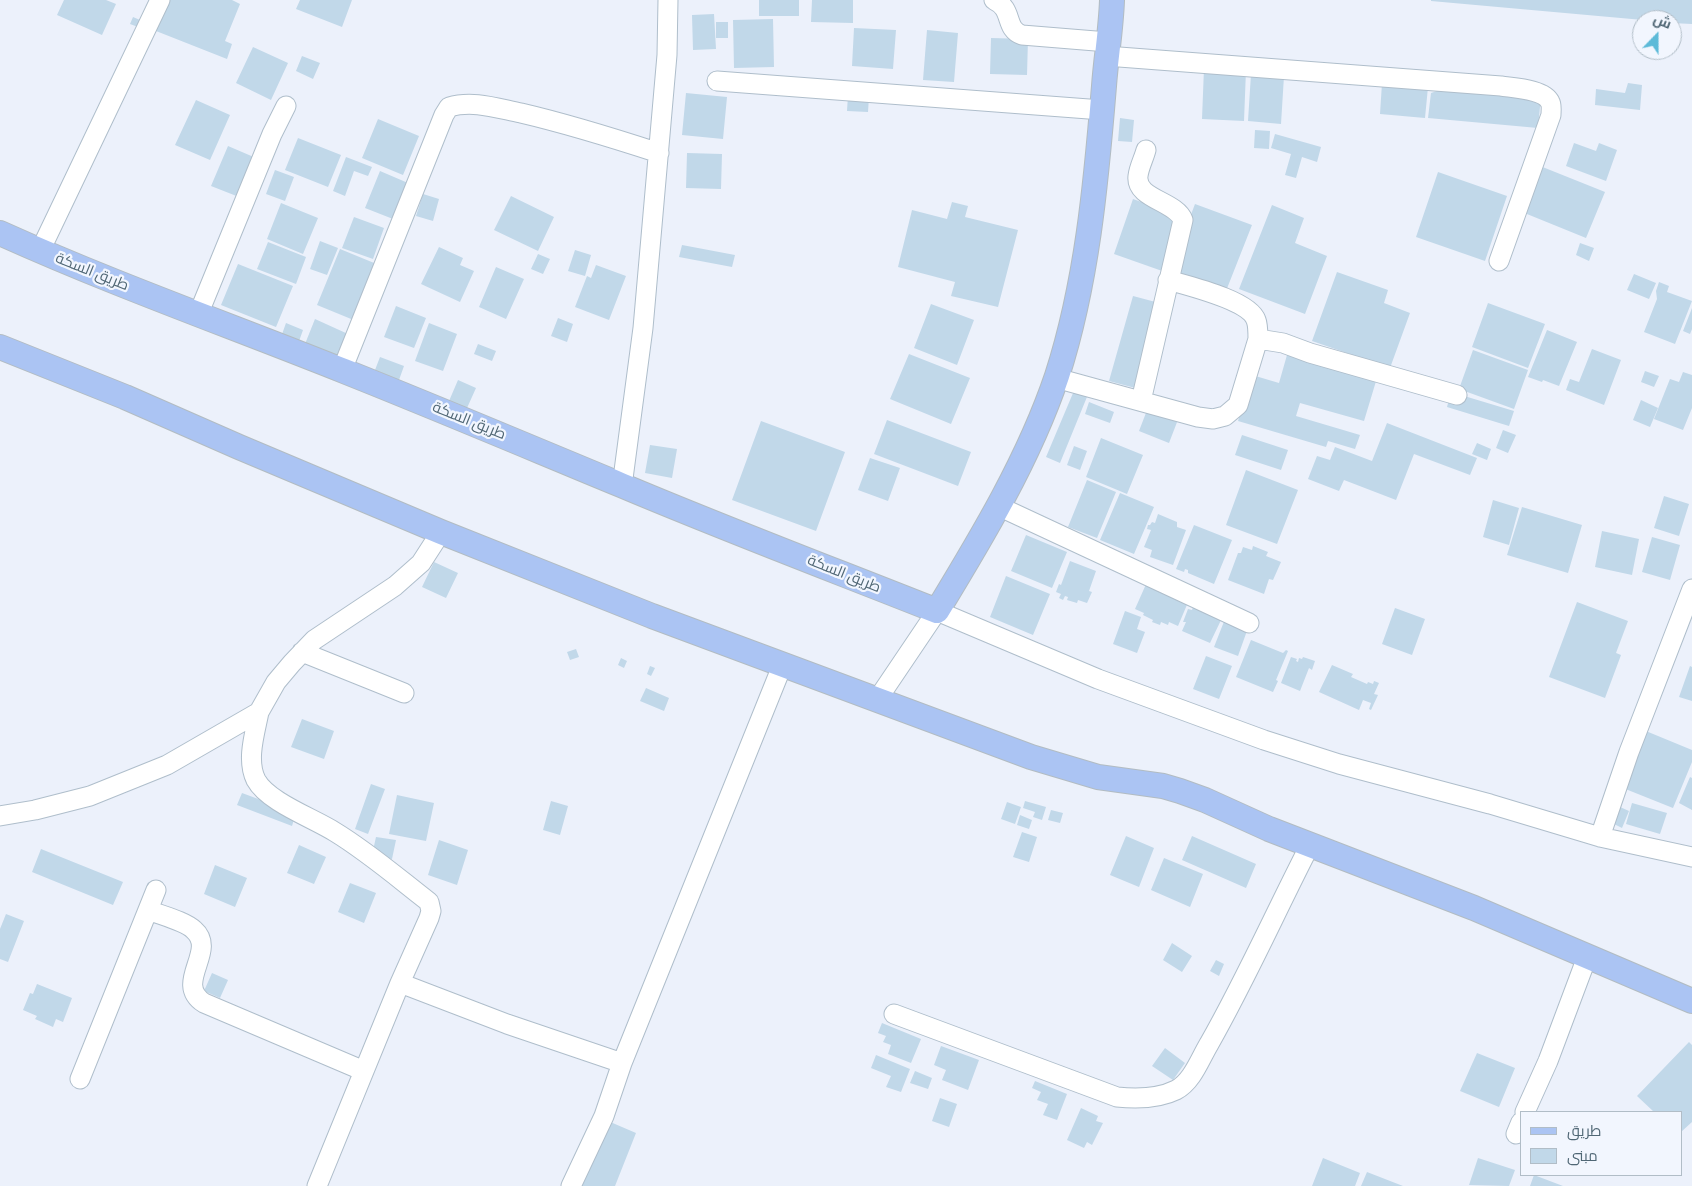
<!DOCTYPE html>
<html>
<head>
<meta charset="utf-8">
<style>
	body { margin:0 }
	#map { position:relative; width:1692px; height:1186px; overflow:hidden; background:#ecf1fb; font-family:Karla,Cairo,sans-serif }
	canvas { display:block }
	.legend { position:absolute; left:1520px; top:1111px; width:162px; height:65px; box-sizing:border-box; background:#f2f6fe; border:1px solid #b1bdc7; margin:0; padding:6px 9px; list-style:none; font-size:15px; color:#506775 }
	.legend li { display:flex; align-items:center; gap:10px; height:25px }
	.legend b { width:25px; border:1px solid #b1bdc7 }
	.north { position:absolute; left:1632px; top:10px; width:50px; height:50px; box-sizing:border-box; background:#f2f6fe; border:1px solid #b1bdc7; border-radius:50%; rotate:22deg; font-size:14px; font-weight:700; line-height:20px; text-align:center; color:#506775 }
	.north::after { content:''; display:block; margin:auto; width:18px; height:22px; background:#5dbad8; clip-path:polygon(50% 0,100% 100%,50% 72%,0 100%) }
</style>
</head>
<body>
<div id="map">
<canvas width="1692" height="1186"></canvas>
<ul class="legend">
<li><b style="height:6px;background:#abc4f3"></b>طريق</li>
<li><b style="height:14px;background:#c1d8e9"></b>مبنى</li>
</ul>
<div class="north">ش</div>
</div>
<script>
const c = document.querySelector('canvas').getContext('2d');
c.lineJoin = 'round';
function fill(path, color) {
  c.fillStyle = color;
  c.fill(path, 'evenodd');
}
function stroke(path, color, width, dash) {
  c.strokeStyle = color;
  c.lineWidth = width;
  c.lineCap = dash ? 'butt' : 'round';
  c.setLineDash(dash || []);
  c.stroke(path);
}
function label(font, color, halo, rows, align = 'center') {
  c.font = font + ' Karla,Cairo,sans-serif';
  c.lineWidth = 4.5;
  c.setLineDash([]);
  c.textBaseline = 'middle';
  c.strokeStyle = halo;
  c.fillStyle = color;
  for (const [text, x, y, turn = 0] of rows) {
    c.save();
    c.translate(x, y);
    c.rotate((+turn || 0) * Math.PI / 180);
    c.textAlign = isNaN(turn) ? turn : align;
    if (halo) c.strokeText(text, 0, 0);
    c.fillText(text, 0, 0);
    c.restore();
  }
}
fill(new Path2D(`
	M64 0H106L116 4 102 35 57 15Z
	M169 0H232L240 4 225 41 232 44 227 59 156 31Z
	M300 0H352L342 27 296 9Z
	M759 0H799V16H759Z
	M812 0H853V23L811 22Z
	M1431 0H1692V24L1672 23V20H1643L1431 1Z
	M714 14 716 49 693 50 692 15Z
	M133 17 140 20 138 27 130 24Z
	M773 19 774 67 734 68 733 20Z
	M716 22H728V38H716Z
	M854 28 896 30 893 69 852 66Z
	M927 30 958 33 954 82 923 80Z
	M991 38 1028 39 1027 75 990 74Z
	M253 47 288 63 271 100 236 83Z
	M302 56 320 63 313 79 296 71Z
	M1204 68 1246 70 1244 121 1202 119Z
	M1251 74 1284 76 1281 124 1248 121Z
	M1382 83 1428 87 1425 118 1380 114Z
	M1628 83 1642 85 1640 110 1595 105 1596 89 1625 93Z
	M1449 87 1541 96 1538 128 1428 118 1431 93Z
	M686 93 727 97 723 139 682 135Z
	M848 95 869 97 868 112 847 111Z
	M196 100 230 115 210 160 175 145Z
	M1120 118 1134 120 1132 142 1118 141Z
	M378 119 419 136 403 175 362 158Z
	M1255 130 1270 131 1269 149 1254 148Z
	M1275 134 1321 147 1317 162 1302 157 1296 178 1285 175 1291 154 1271 148Z
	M298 138 341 155 328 187 285 170Z
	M1574 143 1596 151 1599 143 1617 150 1606 181 1566 166Z
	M228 146 256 158 239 197 211 186Z
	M687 153 722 154 721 189 686 188Z
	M346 157 372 167 368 176 354 171 345 196 333 191Z
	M1540 166 1605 192 1586 238 1522 212Z
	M275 170 294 177 285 201 266 194Z
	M380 171 408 183 393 219 365 208Z
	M1438 172 1507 196 1485 261 1416 237Z
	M423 194 439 199 433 221 416 216Z
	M511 196 554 217 538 251 494 230Z
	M1133 199 1184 217 1165 272 1114 254Z
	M952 202 968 206 965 217 1018 230 998 307 951 296 955 282 898 267 912 210 947 219Z
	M281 203 318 218 303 254 267 239Z
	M1195 204 1252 225 1226 291 1170 270Z
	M1272 205 1304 218 1295 243 1327 256 1305 314 1239 289Z
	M354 217 384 228 373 259 342 248Z
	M320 241 338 248 327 275 310 269Z
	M268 242 306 257 296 284 257 269Z
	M1580 243 1594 248 1589 261 1576 255Z
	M682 245 735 255 732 267 679 257Z
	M439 247 463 258 460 265 474 271 460 302 421 284Z
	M340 249 379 265 356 321 317 305Z
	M575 250 591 255 585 276 568 271Z
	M538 254 550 259 543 274 531 269Z
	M238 264 293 286 276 327 221 305Z
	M596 265 626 276 609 320 575 307 587 276 591 278Z
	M496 267 524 279 506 319 479 307Z
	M1337 272 1388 290 1384 303 1410 313 1390 368 1312 341Z
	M1634 274 1656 283 1649 299 1627 290Z
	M1659 282 1669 286 1667 292 1692 301 1675 344 1644 332 1657 299 1656 291Z
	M1133 296 1163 304 1139 389 1109 381Z
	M1488 303 1545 324 1528 368 1472 347Z
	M931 304 974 320 957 365 914 348Z
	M396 306 426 318 414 348 384 337Z
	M1692 308V329L1690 334 1683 331Z
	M558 318 573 324 567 342 551 336Z
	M315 319 348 334 337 358 305 344Z
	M286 323 303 330 298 344 281 337Z
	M429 323 457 334 443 371 415 361Z
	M1547 330 1577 342 1559 386 1543 380 1542 382 1528 377Z
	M1291 341 1380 368 1364 421 1300 403 1296 416 1360 435 1355 449 1328 441 1326 447 1238 421 1252 375 1279 383Z
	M478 344 496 351 492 361 474 354Z
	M1592 349 1621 360 1604 405 1566 390 1570 379 1579 382Z
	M1473 350 1528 370 1514 409 1459 389Z
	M909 354 970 378 951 424 890 399Z
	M380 357 404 366 399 380 375 370Z
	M1645 371 1659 376 1654 387 1641 382Z
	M1683 372 1692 375V408L1683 430 1654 419 1670 379 1679 382Z
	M458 380 476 388 467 408 449 401Z
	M1076 386 1089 392 1060 463 1046 457Z
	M1451 392 1514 411 1509 426 1447 407Z
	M1641 400 1658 408 1650 427 1633 420Z
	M1089 402 1114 412 1110 423 1085 414Z
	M1149 405 1179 417 1169 443 1139 431Z
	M887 420 971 452 958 486 874 454Z
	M761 421 845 452 816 531 732 500Z
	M1387 423 1477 458 1470 475 1414 454 1396 500 1344 480 1339 491 1308 479 1317 456 1330 460 1335 447 1372 461Z
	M1503 430 1516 435 1508 453 1496 448Z
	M1242 435 1288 450 1281 470 1235 455Z
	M1101 438 1143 455 1127 494 1086 477Z
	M1477 443 1491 449 1487 460 1472 454Z
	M650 445 677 449 672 478 645 473Z
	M1074 446 1087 451 1080 470 1067 465Z
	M870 458 900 468 888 501 858 490Z
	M1246 470 1298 490 1277 544 1226 525Z
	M1087 480 1116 492 1097 538 1068 527Z
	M1120 493 1154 507 1134 554 1100 540Z
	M1664 496 1689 504 1679 536 1654 528Z
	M1493 500 1519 508 1509 545 1483 537Z
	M1522 507 1582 525 1568 573 1507 555Z
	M1158 514 1177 522V527L1186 530 1173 565 1150 557 1152 550 1144 547 1151 530 1147 529 1148 525H1150L1152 522 1155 523Z
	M1194 525 1232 540 1214 584 1188 573V570L1185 569 1184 572 1176 569Z
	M1602 531 1639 539 1632 575 1595 567Z
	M1026 535 1067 552 1052 588 1011 571Z
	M1652 537 1680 545 1670 580 1642 572Z
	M1253 546 1268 552 1266 556 1281 562 1273 580 1269 579 1264 594 1228 580 1238 553H1241L1243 547 1252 550Z
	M1070 561 1096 571 1089 591 1092 592 1087 603 1078 600 1077 603 1067 600 1068 597 1065 596 1063 600 1059 598 1061 594 1056 592 1059 584 1061 585Z
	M434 562 458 573 446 598 422 587Z
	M1006 576 1050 594 1033 635 990 617Z
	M1147 582 1189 600 1178 626 1169 622 1168 625 1161 622 1160 625 1152 622 1153 620 1143 615 1144 613 1135 609Z
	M1577 602 1628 621 1616 653 1621 655 1605 698 1549 677Z
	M1193 607 1222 618 1210 643 1182 631 1186 622H1183L1188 609 1192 610Z
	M1395 608 1425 619 1412 655 1382 644Z
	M1125 611 1141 617 1137 629 1145 632 1137 653 1113 644Z
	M1225 619 1248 628 1238 656 1214 647Z
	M1251 640 1283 653 1286 650 1288 651 1276 680 1278 681 1273 692 1236 677Z
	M576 649 579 657 570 660 567 652Z
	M1206 656 1232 666 1219 699 1193 689Z
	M1291 657 1297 659 1296 661 1298 662 1299 658 1302 659 1303 657 1315 661 1312 670 1309 668 1300 691 1281 683Z
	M621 658 627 661 624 668 618 665Z
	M1332 665 1353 674 1351 677 1367 684 1368 682 1373 684 1374 681 1379 683 1374 694 1378 695 1371 710 1369 709 1371 703 1363 700 1359 710 1319 692Z
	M650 666 655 668 651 676 647 674Z
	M1690 666 1692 667V701L1679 697Z
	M646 688 669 698 664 711 640 701Z
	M302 719 334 731 324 759 291 747Z
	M1641 729 1692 750V762L1673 808 1618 786Z
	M1690 777 1692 778V810L1679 803Z
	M371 784 385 789 368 834 355 829Z
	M242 793 296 813 292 826 237 805Z
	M397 795 434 803 426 841 389 834Z
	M551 801 568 806 560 835 543 830Z
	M1025 801 1046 807 1042 820 1033 817 1035 812 1023 808Z
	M1007 802 1021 807 1015 824 1001 819Z
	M1632 803 1667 813 1660 834 1626 824Z
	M1620 807 1629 811 1622 828 1614 824Z
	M1051 810 1063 813 1060 823 1048 820Z
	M1020 815 1032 820 1029 829 1017 825Z
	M1022 832 1037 837 1029 862 1013 857Z
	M1126 836 1154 848 1139 887 1110 875Z
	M1192 836 1256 864 1246 888 1182 860Z
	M376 837 396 840 392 859 372 855Z
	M439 840 468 850 457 885 428 875Z
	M299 845 326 857 314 884 287 873Z
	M41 849 123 882 113 905 32 872Z
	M1164 858 1203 874 1190 907 1151 890Z
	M215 865 247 878 235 907 204 894Z
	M350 883 376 893 364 923 338 912Z
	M6 914 24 921 8 962 0 959V929Z
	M1172 943 1192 956 1182 972 1163 960Z
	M1216 960 1224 964 1219 976 1210 971Z
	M212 973 228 980 220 998 204 991Z
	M37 984 72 998 63 1022 56 1019 53 1027 35 1019 37 1016 23 1010 30 993 33 994Z
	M882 1023 921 1039 911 1063 888 1054 891 1045 883 1042 886 1036 878 1033Z
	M1689 1042 1692 1045V1122L1681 1132V1112H1654L1637 1096Z
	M941 1046 979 1060 968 1090 942 1080 946 1070 934 1065Z
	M1165 1048 1185 1063 1173 1080 1152 1066Z
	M1477 1053 1515 1068 1499 1107 1460 1091Z
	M876 1055 910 1069 901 1092 886 1087 891 1076 871 1068Z
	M915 1071 932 1078 928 1089 910 1083Z
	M1035 1081 1067 1094 1057 1120 1043 1115 1048 1104 1037 1100 1041 1092 1032 1088Z
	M940 1098 957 1104 949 1127 932 1121Z
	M1081 1108 1098 1116 1096 1121 1103 1123 1092 1145 1087 1142 1084 1148 1067 1140Z
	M608 1121 636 1133 615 1186H582Z
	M1323 1158 1360 1173 1355 1186H1312Z
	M1478 1158 1515 1170 1509 1186 1469 1185Z
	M1367 1172 1403 1186H1361Z
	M1534 1175 1563 1186H1530Z`), '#c1d8e9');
const minor = new Path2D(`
	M994 0C1014 9 1004 29 1022 35L1108 42
	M1106 56 1501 86C1514 88 1544 89 1550 102 1552 105 1551 111 1551 115L1499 261
	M717 81 1102 110
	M40 251 160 0
	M1168 280C1188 286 1249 300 1256 320 1258 325 1258 333 1258 339
	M198 315 272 134 286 106
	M342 370 444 115 449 107C473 100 496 108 521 113 568 124 613 138 659 153
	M1056 378 1198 417 1213 419 1225 416 1238 405 1258 339 1283 343 1310 353 1457 395
	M1141 401 1183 220C1176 201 1135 199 1138 176 1139 167 1144 158 1146 150
	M622 486 643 328 667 55 668 0
	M998 506 1249 623
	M302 652 404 693
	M877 700 937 611 1098 679 1264 740 1339 764 1490 804 1600 837 1692 857
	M259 712C255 733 246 760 256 780 268 802 313 818 335 832 368 852 398 878 429 902L431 911 429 918 400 983 507 1024 622 1063
	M0 816 35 810 90 796 167 765 259 712 276 682 292 663 314 640 395 586 421 563 441 532
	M1600 837 1629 752 1692 589
	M148 910C160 915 185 921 194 930 218 951 173 983 204 1003L364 1071
	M894 1014 1117 1097C1137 1099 1158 1099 1176 1090 1192 1082 1200 1059 1209 1044 1246 979 1276 911 1310 845
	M80 1079 156 890
	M1525 1112 1548 1061 1587 957
	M1516 1134 1521 1122
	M317 1186 400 983
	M571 1186 604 1116 622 1063 782 666`);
const major = new Path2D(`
	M0 233C113 284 229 325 344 371 437 408 529 447 621 485 725 529 831 569 937 611 982 537 1029 459 1057 376 1087 283 1096 184 1104 86 1106 58 1111 29 1112 0
	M0 347 125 397 239 447 441 532 652 616 1031 757 1098 777 1163 786 1180 791 1205 800 1269 829 1474 908 1692 1001`);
stroke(minor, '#afbecb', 21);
stroke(major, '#b2bcc2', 26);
stroke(minor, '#fff', 19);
stroke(major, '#abc4f3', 24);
label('15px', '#506775', '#f2f6fe', [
	["طريق السكة",92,272,22],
	["طريق السكة",469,421,22],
	["طريق السكة",844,574,22]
]);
</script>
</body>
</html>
